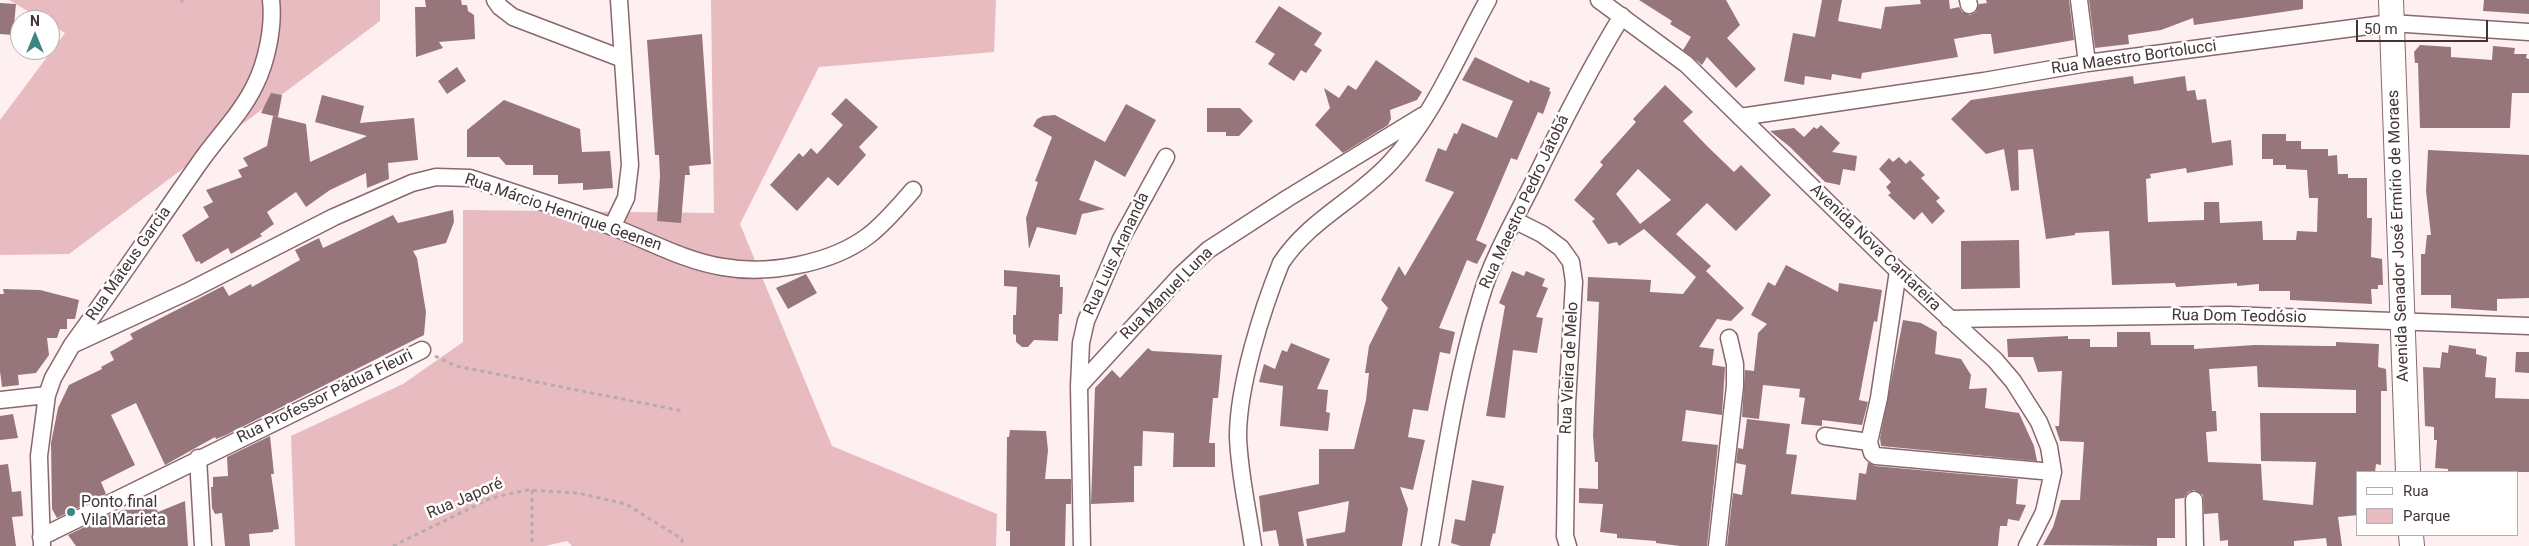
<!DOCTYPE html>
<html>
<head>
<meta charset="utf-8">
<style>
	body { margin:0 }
	#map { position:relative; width:2529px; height:546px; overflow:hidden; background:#feeff1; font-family:Roboto,sans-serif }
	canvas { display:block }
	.legend { position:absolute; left:2356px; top:471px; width:162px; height:65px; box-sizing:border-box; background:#fff; border:1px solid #b3aeaf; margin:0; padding:6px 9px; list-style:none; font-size:15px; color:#423436 }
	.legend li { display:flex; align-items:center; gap:10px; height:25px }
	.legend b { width:25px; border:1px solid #b3aeaf }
	.north { position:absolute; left:10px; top:10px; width:50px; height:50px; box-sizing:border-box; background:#fff; border:1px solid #b3aeaf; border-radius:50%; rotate:0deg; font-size:14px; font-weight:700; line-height:20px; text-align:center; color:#423436 }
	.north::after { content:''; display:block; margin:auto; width:18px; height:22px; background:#3d8581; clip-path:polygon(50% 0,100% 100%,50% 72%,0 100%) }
	.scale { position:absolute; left:2356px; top:20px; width:132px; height:22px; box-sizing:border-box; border:2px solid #423436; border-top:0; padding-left:6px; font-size:15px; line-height:18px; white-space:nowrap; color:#423436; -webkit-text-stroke:4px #fff; paint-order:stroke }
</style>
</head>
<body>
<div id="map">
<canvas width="2529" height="546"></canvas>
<ul class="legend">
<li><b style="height:6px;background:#fff"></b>Rua</li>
<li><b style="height:14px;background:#e8bbc0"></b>Parque</li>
</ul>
<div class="north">N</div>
<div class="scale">50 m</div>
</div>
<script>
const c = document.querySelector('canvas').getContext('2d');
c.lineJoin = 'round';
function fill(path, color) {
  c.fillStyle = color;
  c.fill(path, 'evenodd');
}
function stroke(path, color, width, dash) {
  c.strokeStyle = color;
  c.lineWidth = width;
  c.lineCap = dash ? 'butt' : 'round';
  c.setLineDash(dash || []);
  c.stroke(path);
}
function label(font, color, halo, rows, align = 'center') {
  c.font = font + ' Roboto,sans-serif';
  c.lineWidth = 5;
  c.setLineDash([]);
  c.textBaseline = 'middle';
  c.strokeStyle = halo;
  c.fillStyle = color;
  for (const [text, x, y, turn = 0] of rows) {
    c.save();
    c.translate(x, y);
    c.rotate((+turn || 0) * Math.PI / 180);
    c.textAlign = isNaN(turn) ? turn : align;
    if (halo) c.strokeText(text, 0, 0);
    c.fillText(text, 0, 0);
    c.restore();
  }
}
fill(new Path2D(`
	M9 0H380V21L69 254 0 255V120L65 33 50 24V20H43Z
	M711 0H996L994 52 819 67 740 224 832 446 997 514 996 546H572L567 541 545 546H295L291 436 403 384 463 342V210L714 213Z`), '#e8bbc0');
fill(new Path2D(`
	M425 0H461L462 5H467L468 11 474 15 475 39 439 42 443 48 416 57 415 7H426Z
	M1639 0H1726L1740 25 1727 38 1756 69 1736 88 1707 57 1702 65 1683 50 1691 37 1670 24 1672 21Z
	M1822 0H1842L1838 21 1881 29 1885 7 1921 4 1920 0H1949L1950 9 1959 7 1962 12 1970 15 1976 12 1979 4 1987 3 1986 0H2069L2074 40 1994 54 1991 34H1983L1954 39 1958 57 1862 73 1861 79 1832 74 1831 80 1805 76 1804 85 1784 81 1793 33 1815 37Z
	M2089 0H2303V9L2194 25 2193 18 2161 30 2128 35 2129 44 2095 48Z
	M2484 0H2529V14L2483 11Z
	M0 3 16 4 13 35 0 34Z
	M1279 6 1322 33 1314 45 1322 50 1306 73 1301 70 1294 81 1268 64 1275 54 1255 42Z
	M702 34 711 164 689 166 690 175H685L681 223 657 221 660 176 659 155H655L647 40Z
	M2420 45 2451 47V57L2492 60 2493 46 2515 48 2514 54H2527L2526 58 2529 59V93H2512L2510 128H2420L2418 63H2415L2414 52Z
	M1475 57 1529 83 1530 80 1550 88 1549 91 1551 92 1543 114 1538 112 1517 160 1511 158 1476 240 1487 245 1477 264 1467 260 1439 328 1455 332 1450 354 1440 352 1428 411 1413 409 1408 437 1425 440 1413 490 1400 487 1408 509 1402 546H1307L1306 539 1345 532 1349 501 1298 512 1304 546H1279L1276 530 1263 532 1259 496 1319 484V449H1354L1366 400 1369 373H1365L1369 346 1388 308 1381 300 1399 266 1405 276 1454 192 1425 181 1438 148 1446 151 1454 133 1457 134 1462 123 1497 138 1513 101 1462 80Z
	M1376 60 1422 92 1417 100 1390 110 1391 119 1388 125 1343 153 1315 125 1330 108 1324 88 1339 98 1348 85 1356 90Z
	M457 67 466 81 447 94 438 81Z
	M2133 76 2134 84 2185 76 2187 91 2195 90 2197 100 2206 99 2212 143 2231 140 2233 165 2187 173 2186 168 2150 174 2151 178 2146 179 2148 222 2204 220V202H2219L2220 223 2262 221 2263 240H2296L2297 231 2317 232 2318 198H2309L2307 170 2286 169V165H2273V159H2262V134H2286V141H2301V149H2328V156L2337 155 2338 174H2348V178H2367V218H2372L2371 257 2382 259 2383 285H2378V289H2371L2372 304 2290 300V291H2259V284L2237 286V283L2176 287 2175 283 2112 285 2109 231 2075 233V235L2046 239 2033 149 2018 150 2019 190 2011 191 2004 149 1986 154 1951 119 1971 100Z
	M1665 85 1693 112 1683 121 1707 146 1734 172 1741 165 1771 195 1736 231 1707 203 1676 234 1711 266 1706 271 1744 308 1731 321 1717 319 1699 347 1714 349 1712 365 1725 367 1722 415 1686 410 1682 441 1718 445 1707 546H1680L1656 543V541L1617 538V534L1600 532 1603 504 1579 503V488L1598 489V462H1595L1593 435 1599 302 1587 301 1588 277 1651 280 1650 292 1683 294 1696 277 1644 229 1619 246 1617 242 1608 244 1592 221 1595 219 1574 200 1603 165 1600 162 1636 122 1633 119ZM1638 169 1671 200 1640 224 1616 194Z
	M271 93 282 95 278 117 261 113Z
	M322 95 364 106 360 123 414 118 418 160 388 163 389 179 367 188 366 173 330 190 306 207 296 192 267 212 274 224 260 234 262 236 231 254 228 248 201 264 199 261 196 262 182 235 209 217 203 207 213 202 206 190 242 177 238 170 248 166 243 158 267 146 273 116 306 124 310 162 367 136 315 122Z
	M846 98 878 127 859 147 866 155 838 186 828 177 797 211 770 185 799 153 803 157 811 148 817 154 843 125 831 114Z
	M504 100 580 129 582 152 610 151 613 188 583 190V183L558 184V175H533V165H506L499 157H467V130Z
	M1126 104 1156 120 1125 177 1095 160 1079 200 1105 209 1082 214 1076 235 1037 227 1029 249 1026 218 1038 182 1035 181 1052 137 1033 126 1037 119 1043 116 1055 115 1105 142Z
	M1207 108H1240L1253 121 1239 136H1226V132H1207Z
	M1821 125 1840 143 1832 152 1857 156 1855 171 1843 169 1840 185 1825 182 1790 147 1770 131 1794 128 1804 137 1814 127 1817 129Z
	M2428 150 2529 155V298L2497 299V311L2451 308V295H2421V254H2425L2427 235H2431L2426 191Z
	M1899 157 1906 164 1910 160 1925 175 1921 178 1940 198 1936 201 1945 211 1932 224 1922 212 1914 220 1888 195 1891 193 1886 187 1891 182 1879 169 1889 158 1893 162Z
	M453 210 454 222 446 243 413 251 417 258 426 312 424 335 226 435 216 439 215 437 165 465 136 403 111 415 135 465 101 482 106 494 57 518 52 509 51 443 58 408 69 385 102 369 101 367 114 360 110 352 133 339 130 334 223 286 229 296 251 284 252 287 300 260 295 250 319 238 323 248 393 215 398 223Z
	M2019 240 2020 288 1961 289V241Z
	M1786 265 1838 292 1839 283 1882 290 1877 322 1874 321 1859 400 1868 402 1862 425 1822 420V426L1801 424 1805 398 1799 397 1800 389 1763 385 1759 419 1742 417 1745 370 1754 371 1758 333 1767 324 1751 315 1768 282 1775 286Z
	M1004 270 1060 275V287H1063L1062 314H1059L1058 341 1034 340 1028 347H1022L1016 342V335L1013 334V315H1016L1017 287 1004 286Z
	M1512 271 1524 276 1526 271 1545 279 1542 286 1548 288 1536 317 1543 318 1537 353 1513 350 1505 418 1486 416 1505 306 1499 303Z
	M806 274 817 293 788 309 776 288Z
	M3 289 40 290 79 300 75 319H67V329H60L57 338H47L49 355 36 373 18 375 19 385 2 387 0 371V294H4Z
	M1903 320 1921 323 1937 332 1935 354 1961 359 1971 375 1969 389 1987 388 1985 408 2019 413 2034 446 2037 461 1881 446 1880 438Z
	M2117 332H2150L2151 345H2194V349L2255 345 2328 346H2336V342L2379 344 2378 367 2386 369 2387 391H2381V465L2376 464 2375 472H2358V515L2338 517 2342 546H2327L2326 538 2294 541V546H2228V540L2220 541 2218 513 2204 514 2203 495 2194 490 2188 492 2184 498 2175 499V538H2157V546L2043 545 2053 527 2061 500H2080L2084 442 2060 441 2055 426H2059L2062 371 2038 372 2033 357H2008L2007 339 2068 336V339H2090V347H2117ZM2257 366 2258 387 2356 390V413H2260L2261 461 2316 462 2313 505 2263 500 2261 464 2208 462 2206 432 2217 431 2216 411H2212L2209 369Z
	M1291 343 1330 359 1317 389 1328 390 1326 412 1330 413 1328 431 1280 426 1283 386 1259 382 1264 364 1275 369 1282 350 1287 352Z
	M2449 345 2476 349V354L2487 357 2485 377 2496 378 2495 398 2529 399V472H2448V469L2435 468 2437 440H2434V427L2425 426 2423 367 2440 368 2442 352 2448 353Z
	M1148 348 1152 351 1222 355 1218 398H1213L1209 443H1215V467H1173L1174 433 1143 431 1142 466H1134V502L1091 504 1095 388 1112 370 1120 378Z
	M2516 352H2529V373L2515 372Z
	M13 414 18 438 0 440V416Z
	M1747 419 1790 424 1786 454 1797 455 1791 494 1856 500 1859 473 1866 474 1868 462 1875 466 2018 479 2016 504 2026 505 2019 521 2008 519 2007 526H2000L1998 546H1727L1733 493 1742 495 1746 465 1736 463 1738 448 1743 449Z
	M1010 430 1046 431 1048 450 1045 479H1071V504H1066L1065 546H1010V531H1006L1007 437H1009Z
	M270 436 274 474H271L279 529 273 530V532L249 534 250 546H225L222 513 215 514 212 508 211 487H213V477L228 476 227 457Z
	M8 464 12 492 21 491 23 516 12 517 16 546H0V465Z
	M1472 480 1504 486 1495 534 1493 533 1490 546H1461L1451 543 1455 519 1465 521Z
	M185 501 188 546H76L68 535 115 512 116 514 122 510 156 508 158 512Z`), '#96767a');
const minor = new Path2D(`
	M495 0 500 7 513 17 623 59
	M1599 0 1686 64 1898 271 1995 360 2013 381 2039 422 2049 447 2053 472 2044 512 2027 546
	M1968 0 1969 5
	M2079 0 2087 63
	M1740 117 1984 81 2087 63 2391 23 2529 32
	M1514 220 1542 234 1561 248 1571 262 1574 282 1567 404 1565 536 1568 546
	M612 227 626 198 630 165 619 0
	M1898 271 1879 398 1869 442 1872 453 1876 456 2053 472
	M1949 319 2228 315 2529 326
	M72 345 191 290 334 217 412 183 436 177 470 178C518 194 566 209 613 227 649 241 685 261 723 267 768 275 831 264 868 236 885 223 899 206 913 190
	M1079 386 1181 275 1208 250 1288 198 1422 116
	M0 400 47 395
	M1825 436 1869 442
	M198 458 203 546
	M2194 500 2195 546
	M41 537 422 350
	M42 546 39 456 47 395 53 378 72 345C116 285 157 223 200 162 218 136 241 114 255 85 267 61 274 26 271 0
	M1082 546 1079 386 1081 343 1086 321 1121 239 1166 157
	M1253 546C1248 510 1239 473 1238 436 1238 386 1262 310 1281 263 1309 220 1356 200 1390 163 1433 117 1458 54 1488 0
	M1430 546C1444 463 1456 378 1481 297 1492 259 1513 223 1531 187 1559 129 1588 71 1622 16
	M1717 546 1735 386V364L1729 338`);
const secondary = new Path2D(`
	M2391 0 2408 472
	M2411 535 2412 546`);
stroke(minor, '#88686c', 19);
stroke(secondary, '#88686c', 26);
stroke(new Path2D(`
	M181 0 183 2
	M435 356 456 366 683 411
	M532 490V546
	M393 546 491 498 527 490 578 493 626 504 682 539V546`), '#b9aaac', 3, [4, 4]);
stroke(minor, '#fff', 16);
stroke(secondary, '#fff', 24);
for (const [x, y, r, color] of [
	[71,512,5,"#3d8581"]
]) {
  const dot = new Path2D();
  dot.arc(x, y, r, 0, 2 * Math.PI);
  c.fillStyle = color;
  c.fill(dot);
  stroke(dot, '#fff', 2);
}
label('16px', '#423436', '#fff', [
	["Rua Maestro Bortolucci",2134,58,-8],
	["Rua Maestro Pedro Jatobá",1525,202,-65],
	["Rua Márcio Henrique Geenen",563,213,19],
	["Avenida Senador José Ermírio de Moraes",2399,236,-92],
	["Avenida Nova Cantareira",1875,248,44],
	["Rua Luis Arananda",1117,254,-65],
	["Rua Mateus Garcia",129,264,-55],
	["Rua Manuel Luna",1167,294,-45],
	["Rua Dom Teodósio",2239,317,1],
	["Rua Vieira de Melo",1570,368,-87],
	["Rua Professor Pádua Fleuri",325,397,-26],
	["Rua Japoré",465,499,-23]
]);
label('16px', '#423436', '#fff', [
	["Ponto final",81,503],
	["Vila Marieta",81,521]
], 'left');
</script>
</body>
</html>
